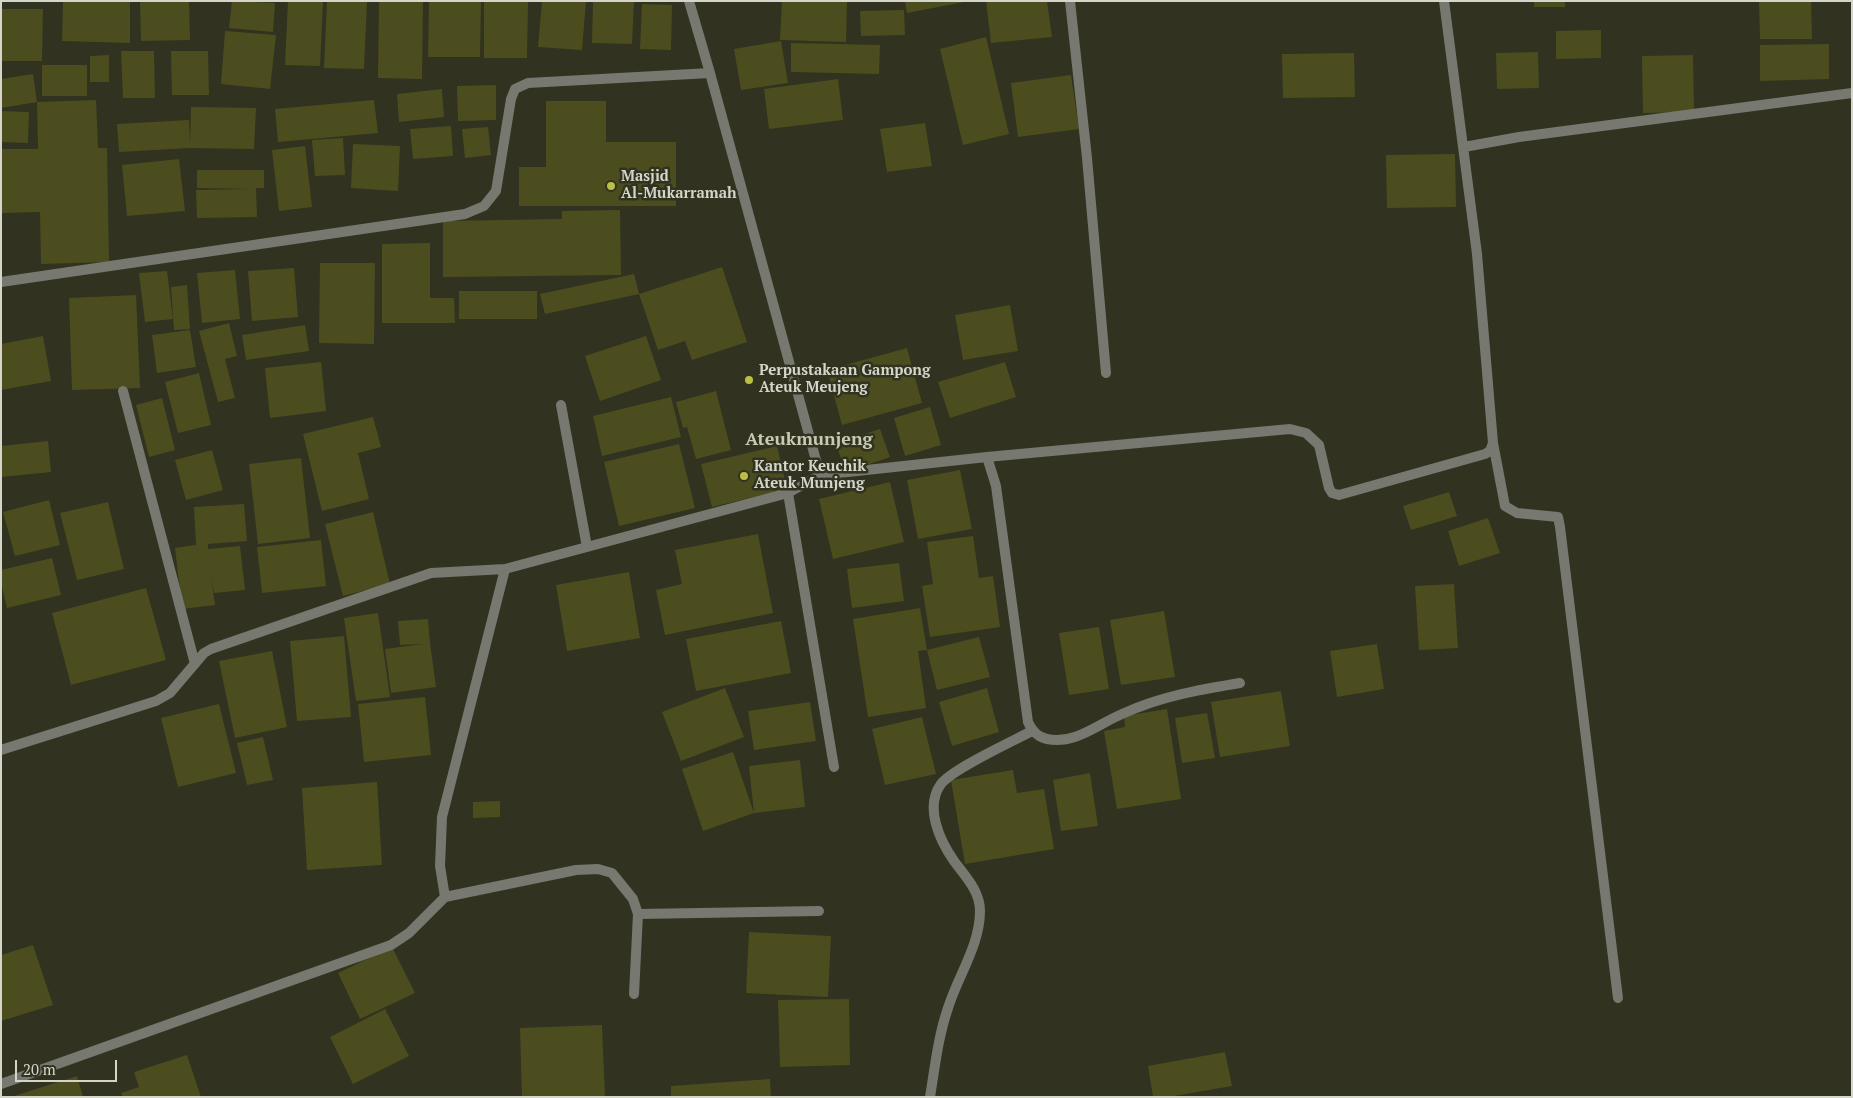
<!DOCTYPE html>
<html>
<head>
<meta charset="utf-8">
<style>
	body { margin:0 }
	#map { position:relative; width:1853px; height:1098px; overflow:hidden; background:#31321f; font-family:"PT Serif",serif }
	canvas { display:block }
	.frame { position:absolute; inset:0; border:2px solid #d5d6ca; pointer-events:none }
	.scale { position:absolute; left:15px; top:1060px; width:102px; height:22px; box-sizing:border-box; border:2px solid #d5d6ca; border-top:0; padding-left:6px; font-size:15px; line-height:18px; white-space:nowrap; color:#d5d6ca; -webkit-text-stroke:4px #31321f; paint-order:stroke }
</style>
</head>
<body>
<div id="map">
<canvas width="1853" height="1098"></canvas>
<div class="frame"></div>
<div class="scale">20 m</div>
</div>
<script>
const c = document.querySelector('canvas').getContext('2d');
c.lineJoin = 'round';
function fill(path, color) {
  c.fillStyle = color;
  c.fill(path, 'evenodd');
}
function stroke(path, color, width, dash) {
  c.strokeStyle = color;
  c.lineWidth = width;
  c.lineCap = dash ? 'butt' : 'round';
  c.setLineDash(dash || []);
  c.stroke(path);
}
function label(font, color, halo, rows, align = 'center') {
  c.font = font + ' "PT Serif",serif';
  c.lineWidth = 5;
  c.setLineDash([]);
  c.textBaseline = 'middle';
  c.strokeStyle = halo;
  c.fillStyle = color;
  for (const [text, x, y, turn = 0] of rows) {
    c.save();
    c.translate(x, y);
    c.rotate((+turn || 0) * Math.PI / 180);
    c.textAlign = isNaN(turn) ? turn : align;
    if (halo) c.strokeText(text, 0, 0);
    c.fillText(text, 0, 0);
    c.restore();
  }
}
fill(new Path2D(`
	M63 1H130V43L62 41Z
	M140 1H189L190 40 141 41Z
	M232 1 275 3 273 32 229 28Z
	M288 1 323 2 320 66 285 65Z
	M327 1 367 2 364 69 324 68Z
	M379 1H423L422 79 378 78Z
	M429 1H481L480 57H428Z
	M484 1H528L527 58H484Z
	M542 1H586L582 50 538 47Z
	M593 1H634L632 44 592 43Z
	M782 1H847L846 42 780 40Z
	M905 1H964V2L907 13Z
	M986 1H1047L1052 37 991 43Z
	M1534 1H1565V7H1534Z
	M1759 1H1811L1812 39H1760Z
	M642 4 672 5 671 50 640 49Z
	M1 9H43L42 61H1Z
	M904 10 905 35 861 36 860 11Z
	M1601 30V58L1556 59V31Z
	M225 31 276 35 270 89 221 84Z
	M986 37 1009 134 963 145 940 49Z
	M781 41 788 83 741 90 734 49Z
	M791 43 880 45 879 74 791 72Z
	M1829 44V79L1760 81V45Z
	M121 51H154L155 98H123Z
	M171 51H208L209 95H172Z
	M1538 52 1539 88 1497 89 1496 53Z
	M1354 53 1355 97 1283 98 1282 54Z
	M109 55V82H90V56Z
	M1693 55 1694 112 1643 113 1642 56Z
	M42 65H87V96H42Z
	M33 74 37 102 96 100 98 148H107L109 262 41 264 40 212 1 213V149H38L37 102 1 108V79Z
	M1071 75 1079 129 1018 137 1011 83Z
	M838 79 843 120 769 129 764 89Z
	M496 85V120L458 121 457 86Z
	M442 89 444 117 399 122 397 94Z
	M374 100 378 133 278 142 275 109Z
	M546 101H606V142H676V206H519V167H546Z
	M191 107 256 108 254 149 190 148 119 152 117 124 189 120 190 144Z
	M1 111 29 112 28 143 1 142Z
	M925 123 932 166 887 172 880 129Z
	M451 126 453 156 413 159 410 129Z
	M488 127 491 155 465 158 462 129Z
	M343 138 345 175 315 176 312 140Z
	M353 144 400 146 398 191 351 188Z
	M305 146 312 207 279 211 272 150Z
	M1455 154 1456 207 1387 208 1386 155Z
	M179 159 185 211 127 216 122 165Z
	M197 170H264V188H256L257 217 197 218 196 190 252 189 197 188Z
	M620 210 621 275 443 277V221L562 219V211Z
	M430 243V298H454L455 323H382V244Z
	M320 263H375L374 344 319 343Z
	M722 267 747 342 692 360 685 341 658 350 639 294 545 314 540 294 634 274 639 294Z
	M294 268 298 317 252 321 248 271Z
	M235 270 240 319 202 323 197 273Z
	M167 271 173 319 145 322 139 273Z
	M187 285 190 329 174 330 171 287Z
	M459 291H537V319H459Z
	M136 295 140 388 72 390 69 298Z
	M1010 305 1018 351 963 360 955 315Z
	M229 323 237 356 225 359 235 398 218 402 199 331Z
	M305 325 309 351 246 360 242 335Z
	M190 330 196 367 157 373 152 335Z
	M43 336 51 381 1 390V344Z
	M646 336 661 380 600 401 585 356Z
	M907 348 922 403 842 425 827 370Z
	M321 362 326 411 270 418 265 368Z
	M1005 362 1016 397 950 418 938 382Z
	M199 373 211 425 178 433 165 382Z
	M716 391 731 450 696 459 687 427 683 428 676 402Z
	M671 397 681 437 602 456 593 416Z
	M162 398 175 450 149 457 136 405Z
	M930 407 941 445 905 456 894 418Z
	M373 417 381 447 358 453 369 499 322 511 303 434Z
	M880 429 890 457 845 472 836 443Z
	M48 441 51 472 1 477V446Z
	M679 444 695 508 619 526 604 462Z
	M777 446 787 489 712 507 701 464Z
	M212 450 223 490 186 500 175 460Z
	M301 458 310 538 258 544 249 464Z
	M960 470 972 529 918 539 907 480Z
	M890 482 904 542 833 559 819 499Z
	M1449 492 1457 516 1411 530 1403 506Z
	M49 500 60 545 15 556 3 512Z
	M108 502 124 569 77 580 60 513Z
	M244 504 247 541 208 544V549L240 546 245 590 214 593 211 576 215 605 182 609 175 548 196 545 194 507Z
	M373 512 390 584 343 596 325 524Z
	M1488 518 1500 553 1459 566 1448 531Z
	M758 534 773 613 665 635 656 590 682 584 675 550Z
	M973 536 979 578 993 576 1000 627 930 637 922 586 933 584 927 542Z
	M321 540 326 586 262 593 257 547Z
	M52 558 61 595 7 608 1 582V570Z
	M899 563 904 601 852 608 847 569Z
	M629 572 640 638 567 651 556 585Z
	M1454 584 1458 648 1419 650 1415 586Z
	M146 588 166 660 71 685 52 613Z
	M920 608 927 650 979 637 990 677 937 690 927 650 918 651 926 708 868 717 853 619Z
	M1164 611 1175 677 1121 685 1110 620Z
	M378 613 390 697 356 701 344 618Z
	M428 619 430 643 436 687 391 693 385 649 423 644 400 645 398 621Z
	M781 621 791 673 696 691 686 639Z
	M1099 627 1109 689 1069 695 1059 633Z
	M344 636 351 717 297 721 290 641Z
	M1377 644 1384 689 1337 697 1330 651Z
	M272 651 287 727 235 738 219 661Z
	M725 688 744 737 681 761 662 712Z
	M987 688 999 732 952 746 939 702Z
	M1281 691 1290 746 1220 757 1211 702Z
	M425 697 431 755 364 762 358 704Z
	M810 702 816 741 754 750 748 711Z
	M219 704 236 773 178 787 161 718Z
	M1167 709 1181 799 1117 809 1104 731 1125 727 1124 716Z
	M1207 713 1215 758 1182 763 1175 718Z
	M922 717 936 774 885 785 872 729Z
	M263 737 273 780 247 785 237 743Z
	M733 752 754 813 749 766 800 760 805 807 754 813 703 831 682 769Z
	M1013 770 1017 793 1044 789 1054 849 965 864 951 780Z
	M1090 773 1098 826 1061 831 1053 780Z
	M377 782 382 865 307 870 302 788Z
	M500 801V817L473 818V802Z
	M749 932 831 936 828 997 746 993Z
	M33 945 53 1005 1 1021V955Z
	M392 947 415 993 360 1019 338 973Z
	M849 999 850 1065 780 1067 778 1000Z
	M385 1009 409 1056 353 1084 330 1037Z
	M602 1025 605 1097H522L520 1028Z
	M1225 1052 1232 1086 1168 1097H1153L1148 1066Z
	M187 1055 201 1097H123L121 1093 139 1087 134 1072Z
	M77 1076 83 1097H14V1096Z
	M770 1079 771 1097H671V1086Z`), '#4b4d1f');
stroke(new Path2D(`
	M638 914 819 911`), '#77786f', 10);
stroke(new Path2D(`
	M1070 1 1087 158 1106 373
	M1464 147 1519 137 1852 93
	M1 282 465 214 484 206 496 191 511 99 515 89 528 83 710 73 689 1
	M123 391 195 664
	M561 405 587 547
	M1493 443 1505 506 1517 513 1558 517 1560 527 1618 998
	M987 457 1290 429 1306 433 1319 445 1329 488 1332 493 1339 495 1485 454 1490 451 1493 443 1477 254 1444 1
	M820 475 987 457 996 486 1028 722C1032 731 1037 737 1047 739 1075 745 1098 724 1122 714 1131 710 1141 706 1150 703 1180 693 1210 688 1240 683
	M788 493 834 767
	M1 750 156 701 170 693 204 653 211 649 431 573 505 569 788 493 820 475 710 73
	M445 897 576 870 598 869 612 873 633 899 638 914 634 994
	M1 1084 391 945 409 933 445 897 440 866 442 817 505 569
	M930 1097C935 1067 938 1037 948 1008 958 976 980 945 980 911 980 891 965 876 954 861 940 841 924 807 941 784 952 769 1013 741 1032 731`), '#77786f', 10);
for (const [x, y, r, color] of [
	[611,186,5,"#bac046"],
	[749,380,5,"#bac046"],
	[744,476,5,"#bac046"]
]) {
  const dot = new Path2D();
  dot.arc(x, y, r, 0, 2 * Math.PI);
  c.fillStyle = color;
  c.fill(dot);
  stroke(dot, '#31321f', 2);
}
label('bold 15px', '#d5d6ca', '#31321f', [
	["Masjid",621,177],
	["Al-Mukarramah",621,194],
	["Perpustakaan Gampong",759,371],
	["Ateuk Meujeng",759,388],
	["Kantor Keuchik",754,467],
	["Ateuk Munjeng",754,484]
], 'left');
label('bold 18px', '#c8cbb3', '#31321f', [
	["Ateukmunjeng",809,440]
]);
</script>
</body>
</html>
